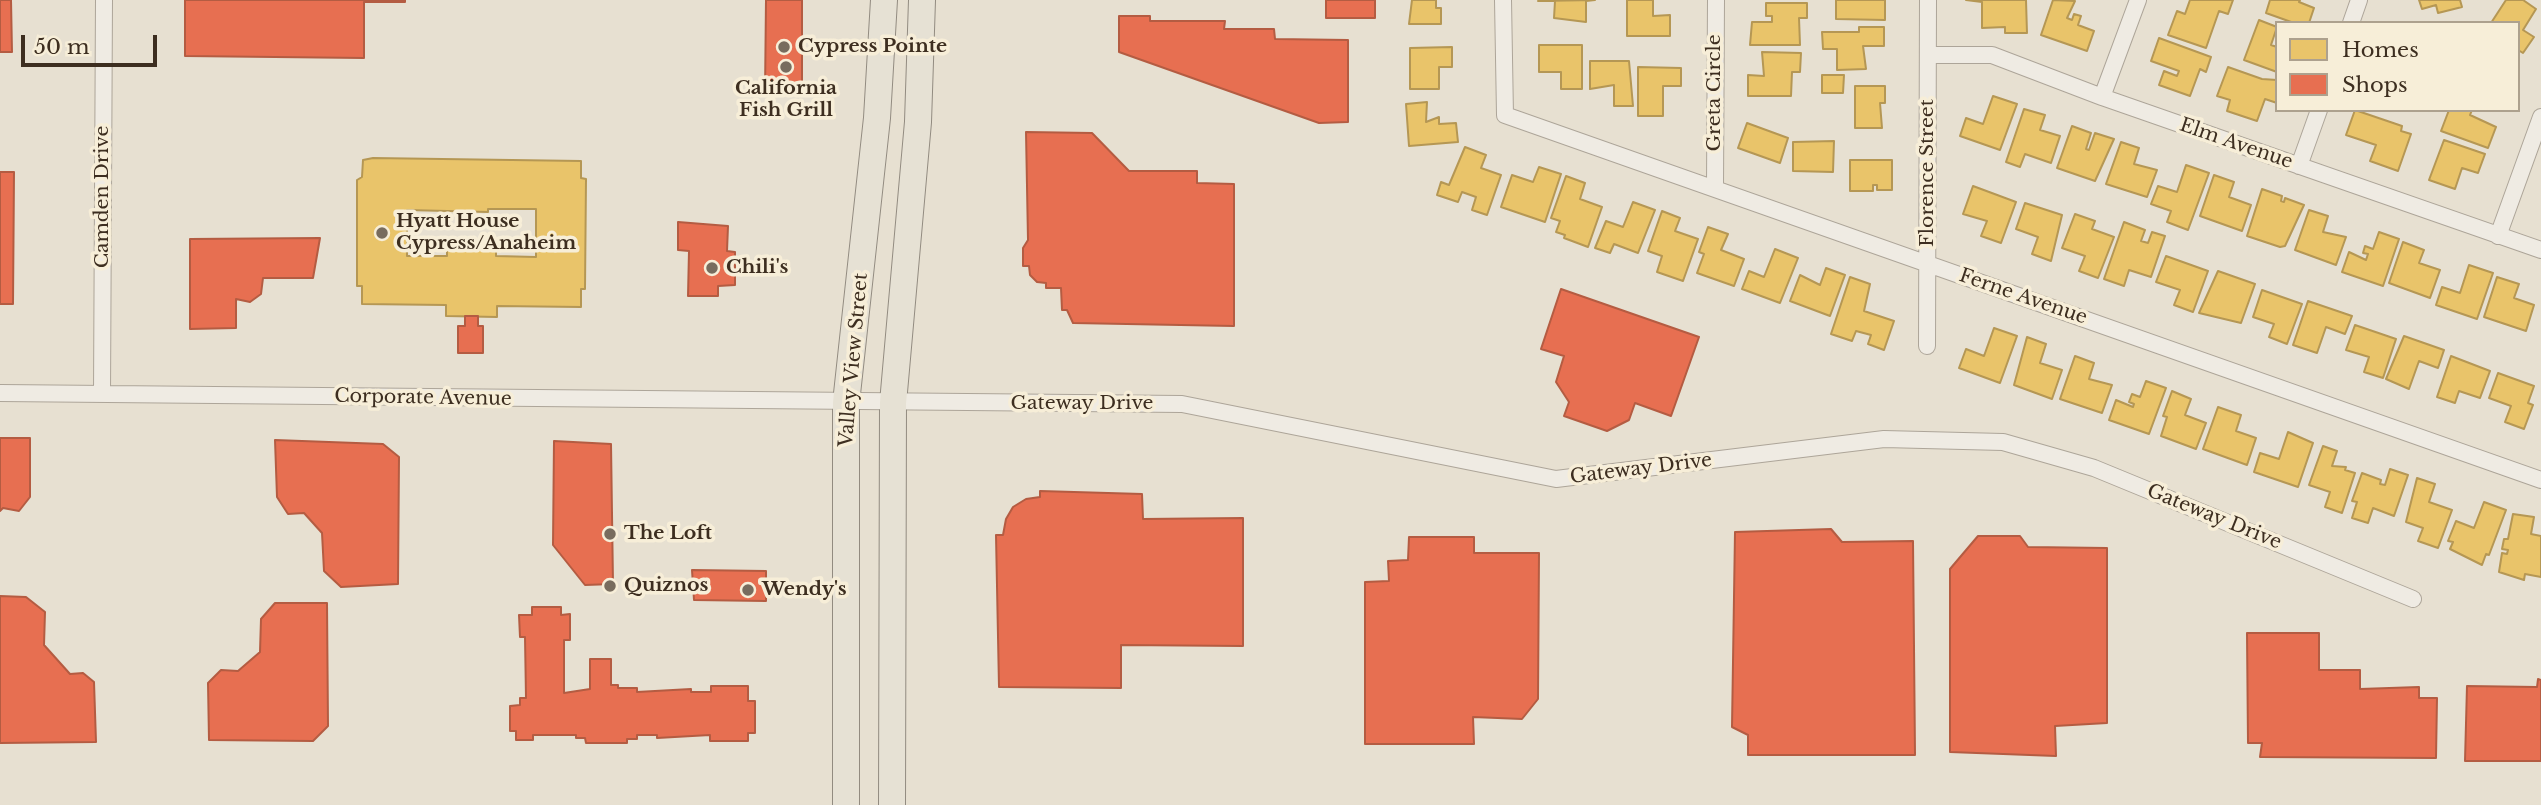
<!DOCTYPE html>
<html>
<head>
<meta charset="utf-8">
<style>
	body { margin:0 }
	#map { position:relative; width:2541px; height:805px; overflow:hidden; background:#e7e0d1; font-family:"Libre Baskerville",serif }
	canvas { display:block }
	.legend { position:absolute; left:2275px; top:21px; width:245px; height:91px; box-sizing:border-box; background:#f7eed8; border:2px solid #ada18e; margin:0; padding:9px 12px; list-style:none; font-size:21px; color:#3d2e20 }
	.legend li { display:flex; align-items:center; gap:14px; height:35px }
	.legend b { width:35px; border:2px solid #ada18e }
	.scale { position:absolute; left:21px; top:35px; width:136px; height:32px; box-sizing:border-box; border:4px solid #3d2e20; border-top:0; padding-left:9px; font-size:21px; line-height:24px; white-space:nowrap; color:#3d2e20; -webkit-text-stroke:5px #f7eed8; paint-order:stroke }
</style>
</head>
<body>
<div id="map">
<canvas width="2541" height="805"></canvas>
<ul class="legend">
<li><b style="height:19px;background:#e9c46a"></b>Homes</li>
<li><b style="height:19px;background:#e76f51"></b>Shops</li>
</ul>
<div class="scale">50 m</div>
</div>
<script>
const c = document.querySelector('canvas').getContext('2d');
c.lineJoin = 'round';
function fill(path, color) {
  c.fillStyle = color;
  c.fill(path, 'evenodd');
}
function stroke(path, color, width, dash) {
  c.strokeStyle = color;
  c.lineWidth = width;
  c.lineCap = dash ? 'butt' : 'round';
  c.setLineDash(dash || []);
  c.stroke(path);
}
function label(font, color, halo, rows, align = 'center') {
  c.font = font + ' "Libre Baskerville",serif';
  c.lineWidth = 7;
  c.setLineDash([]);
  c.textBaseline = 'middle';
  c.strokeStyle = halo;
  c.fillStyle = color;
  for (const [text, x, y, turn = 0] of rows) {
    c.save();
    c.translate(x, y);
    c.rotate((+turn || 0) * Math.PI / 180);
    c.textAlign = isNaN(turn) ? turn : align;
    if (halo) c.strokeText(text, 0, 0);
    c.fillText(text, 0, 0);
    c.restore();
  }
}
const homes = new Path2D(`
	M1412 0H1436V8H1441V24H1409Z
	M1595 0 1586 1V22L1554 18 1555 1H1538Z
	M1627 0H1653V16L1670 15V36H1627Z
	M1836 0H1885V20L1836 19Z
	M1966 0H2026L2027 33H2005V27L1982 28V2Z
	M2053 0 2075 1 2067 18 2072 20 2074 14 2081 16 2078 25 2094 31 2087 51 2041 35Z
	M2190 0H2233L2228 14 2219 11 2206 48 2168 35 2177 11 2185 14Z
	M2270 0H2300L2299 2 2314 8 2309 23H2294L2266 13Z
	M2419 0H2460L2462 7 2438 13 2436 5 2422 9Z
	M2506 0H2523L2536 9 2523 30 2534 37 2523 53 2518 50V23H2491Z
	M1766 3H1807V18H1799L1800 45H1750L1752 22H1772V16H1766Z
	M2259 20 2277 27 2271 45 2277 47V72L2244 60Z
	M1859 27H1884V46H1863L1866 69 1837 70V49H1823L1822 32H1859Z
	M2159 38 2211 57 2206 72 2200 69 2190 96 2159 85 2164 71 2177 76 2179 71 2151 61Z
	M1539 45H1582V89H1561V72H1539Z
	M1452 47V67H1439V89H1410V48Z
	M1762 52 1801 53 1800 72H1792L1791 96H1748V75L1764 76Z
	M1590 61H1629L1633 106H1614V85L1590 89Z
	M1638 67 1681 68V86H1663V116H1638Z
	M2228 67 2262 79 2277 80V103L2265 99 2257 121 2227 111 2230 100 2217 96Z
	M1822 75H1844L1843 93H1822Z
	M1855 86H1885V103H1880L1882 128H1855Z
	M1993 96 2017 104 2000 150 1960 136 1966 118 1983 124Z
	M1427 102 1426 122 1439 117V124L1456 123 1458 142 1409 146 1406 104Z
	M2024 109 2045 115 2040 130 2060 136 2051 163 2025 154 2020 167 2006 162Z
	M2355 110 2402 126 2401 131 2411 134 2398 171 2370 161 2376 145 2346 135Z
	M2449 110H2472L2470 115 2496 127 2488 148 2441 131Z
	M1747 123 1788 138 1780 163 1738 148Z
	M2072 126 2091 133 2086 149 2089 150 2095 133 2114 139 2095 181 2057 168Z
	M2444 140 2485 154 2478 173 2462 168 2455 189 2429 180Z
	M1834 141 1833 172 1793 171V142Z
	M2121 142 2139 148 2134 164 2157 170 2147 197 2106 184Z
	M1465 147 1486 155 1481 168 1501 175 1487 215 1472 210 1476 197 1462 192 1458 202 1437 195 1441 182 1449 185Z
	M373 158 581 161V178L586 179 585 289H581V307L497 306V317L446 316V305L362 304V286H357V180L362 177 363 160ZM488 209H536V257L496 256V250H447V256H407V210L488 212Z
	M1850 160H1892V190H1877V185H1873V191H1850Z
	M2186 165 2209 173 2188 230 2167 222 2171 211 2151 204 2158 186 2177 192Z
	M1539 167 1561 174 1545 222 1501 207 1512 175 1533 182Z
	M2214 175 2234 182 2229 197 2251 205 2242 231 2200 216Z
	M1566 176 1585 183 1580 199 1602 207 1588 247 1564 238 1565 235 1556 232 1560 221 1551 218Z
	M1973 186 2016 202 2001 243 1981 236 1987 221 1963 214Z
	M2262 189 2282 196 2281 201 2284 202 2285 198 2304 205 2285 246 2280 247 2247 236Z
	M1633 202 1655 210 1638 253 1614 244 1610 253 1595 248 1606 221 1623 227Z
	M2025 203 2062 215 2051 261 2032 254 2038 237 2016 229Z
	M2309 210 2328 216 2323 232 2346 237 2336 265 2295 250Z
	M1662 211 1680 218 1675 231 1698 239 1683 281 1657 272 1662 256 1648 251Z
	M2075 214 2095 221 2092 229 2114 237 2098 278 2079 271 2085 256 2062 248Z
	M2124 222 2145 230 2141 241 2148 243 2152 232 2165 236 2151 277 2129 270 2124 286 2104 279Z
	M1708 227 1728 234 1721 250 1744 259 1734 286 1697 273 1704 254 1699 252Z
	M2379 232 2399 239 2383 286 2342 272 2349 252 2366 260 2368 254 2363 253 2365 246 2373 249Z
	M2403 242 2424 250 2419 263 2440 270 2430 298 2389 283Z
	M1775 249 1798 258 1780 303 1742 289 1749 271 1764 277Z
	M2166 256 2208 271 2193 312 2174 305 2180 290 2156 282Z
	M2469 265 2493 273 2477 319 2436 305 2442 287 2460 293Z
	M1826 268 1845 275 1830 316 1790 301 1800 275 1820 285Z
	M2218 271 2255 284 2241 323 2199 313Z
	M1850 277 1870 284 1864 311 1894 321 1884 350 1868 344 1871 335 1856 331 1852 341 1831 334Z
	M2497 277 2519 284 2514 298 2534 305 2526 331 2484 317Z
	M2262 290 2302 304 2287 344 2269 337 2274 324 2253 317Z
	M2308 301 2352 316 2345 334 2326 327 2317 353 2293 345Z
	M2355 325 2396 339 2383 378 2364 372 2369 357 2346 350Z
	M1994 328 2017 336 2000 383 1959 368 1966 349 1984 356Z
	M2404 336 2444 350 2438 368 2419 361 2409 389 2386 379Z
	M2027 337 2046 344 2040 363 2062 370 2052 399 2014 385Z
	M2075 356 2094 363 2089 379 2112 385 2102 413 2060 399Z
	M2451 356 2490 371 2480 398 2459 391 2455 403 2437 397Z
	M2498 373 2534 386 2528 403 2533 405 2524 429 2505 422 2511 406 2489 398Z
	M2146 381 2166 388 2149 434 2109 420 2116 400 2133 407 2134 404 2129 402 2132 394 2140 397Z
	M2172 391 2191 399 2185 415 2206 423 2196 449 2161 436 2167 417 2163 416Z
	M2218 407 2241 415 2236 431 2256 438 2247 465 2203 449Z
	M2288 432 2313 443 2298 487 2254 472 2260 453 2279 459Z
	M2323 446 2337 451 2332 466 2346 467 2345 470 2355 473 2342 513 2325 507 2330 492 2309 485Z
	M2390 469 2408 475 2394 516 2373 508 2368 523 2352 518 2357 502 2352 501 2362 473 2381 480 2380 484 2385 485Z
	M2417 478 2435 484 2429 502 2452 510 2438 548 2418 541 2423 528 2406 522Z
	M2484 502 2506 510 2489 555 2486 554 2482 565 2450 549 2453 542 2448 541 2456 521 2474 528Z
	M2513 514 2534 517 2531 534 2541 536V577L2525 574 2524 580 2499 572 2502 553 2507 554 2508 550 2502 549 2504 539H2508Z`);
fill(homes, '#e9c46a');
stroke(homes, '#b59754', 2);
const shops = new Path2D(`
	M0 0H11L12 52H0Z
	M185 0H405V2H364V58L185 56Z
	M766 0H802V94H765Z
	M1326 0H1375V18H1326Z
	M1119 16H1150V21H1225L1224 29H1274L1275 39 1348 40V122L1319 123 1119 52Z
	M1026 132 1092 133 1129 171H1197V183L1234 184V326L1073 323 1067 310H1062L1061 288H1046V283L1037 282 1030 275 1029 266H1023V248L1028 240Z
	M0 172H14L13 304H0Z
	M678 222 728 226 727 251 735 252V285L718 286V296H688L689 251 678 250Z
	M320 238 313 278H263L261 294 250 302 236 299V328L190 329V239Z
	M1561 289 1699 337 1671 416 1635 403 1629 420 1607 431 1564 416 1569 402 1556 382 1564 356 1541 349Z
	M465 316H478V326H483V353H458V326H465Z
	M0 438H30V497L19 511 3 508 0 511Z
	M275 440 383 444 399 457 398 584 341 587 324 571 322 533 304 513 288 514 277 497Z
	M554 441 611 444 613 584 585 585 553 545Z
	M1040 491 1142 494 1143 519 1243 518V646L1121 645V688L999 687 996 535H1003L1006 519 1013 507 1026 499 1040 497Z
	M1831 529 1842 542 1913 541 1915 755H1748V735L1732 727 1735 532Z
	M1978 536H2020L2028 547 2107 548V723L2055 726 2056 756 1950 752V569Z
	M1409 537H1474V553H1539L1538 699 1522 719 1473 717 1474 744H1365V582L1389 581 1388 561 1408 560Z
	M692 570 766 571V601L694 600Z
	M0 596 26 597 45 612 44 645 70 674 83 673 94 682 96 742 0 743Z
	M275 603H327L328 726 313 741 209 740 208 683 221 670 238 671 260 652 261 619Z
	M532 607H561V615L570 614V640H564V693L590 689V659H611V685H618V688H637V692L691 689V692H711V686H748V701H755V733H748V741H710V735L657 738V735H637V739H627V743H586L585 738H576V735H533V740H516V731H510V706L520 705V698H526L525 637H520L519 615H532Z
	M2247 633H2319V670H2360V689L2419 687V698H2437L2436 758 2260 757 2262 743H2248Z
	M2538 679 2541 680V761H2465L2467 686 2537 687Z`);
fill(shops, '#e76f51');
stroke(shops, '#b45c42', 2);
const minor = new Path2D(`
	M1503 0 1505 115 2541 480
	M2351 23 2359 0
	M1928 55H1992L2102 97 2541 250
	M2102 97 2138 0
	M2299 166 2319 110
	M1715 186 1716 0
	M2498 236 2541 117
	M1927 346 1928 0
	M0 393 1182 404 1556 479 1884 439 2003 442 2094 468 2413 599
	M102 393 104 0`);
const primary = new Path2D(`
	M846 805V403L877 118 884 0
	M892 805 893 403 918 122 922 0`);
stroke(minor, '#ada599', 18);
stroke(primary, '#928b80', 28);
stroke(minor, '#efebe3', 16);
stroke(primary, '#e6e1d4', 26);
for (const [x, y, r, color] of [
	[784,47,7,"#786c5e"],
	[786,67,7,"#786c5e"],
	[382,233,7,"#786c5e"],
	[712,268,7,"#786c5e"],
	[610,534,7,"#786c5e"],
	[610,586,7,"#786c5e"],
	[748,590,7,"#786c5e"]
]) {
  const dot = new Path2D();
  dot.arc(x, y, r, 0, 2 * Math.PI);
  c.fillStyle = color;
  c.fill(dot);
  stroke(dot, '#f7eed8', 2.5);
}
label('bold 19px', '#3d2e20', '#f7eed8', [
	["Cypress Pointe",798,47],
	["California",786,89,"center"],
	["Fish Grill",786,111,"center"],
	["Hyatt House",396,222],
	["Cypress/Anaheim",396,244],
	["Chili's",726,268],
	["The Loft",624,534],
	["Quiznos",624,586],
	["Wendy's",762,590]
], 'left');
label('19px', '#3d2e20', '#f7eed8', [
	["Greta Circle",1715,93,-90],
	["Elm Avenue",2236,144,19],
	["Florence Street",1928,173,-90],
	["Camden Drive",103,197,-90],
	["Ferne Avenue",2023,297,19],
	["Valley View Street",854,360,-85],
	["Corporate Avenue",423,398,1],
	["Gateway Drive",1082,404],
	["Gateway Drive",1641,469,-7],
	["Gateway Drive",2214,517,22]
]);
</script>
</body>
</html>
